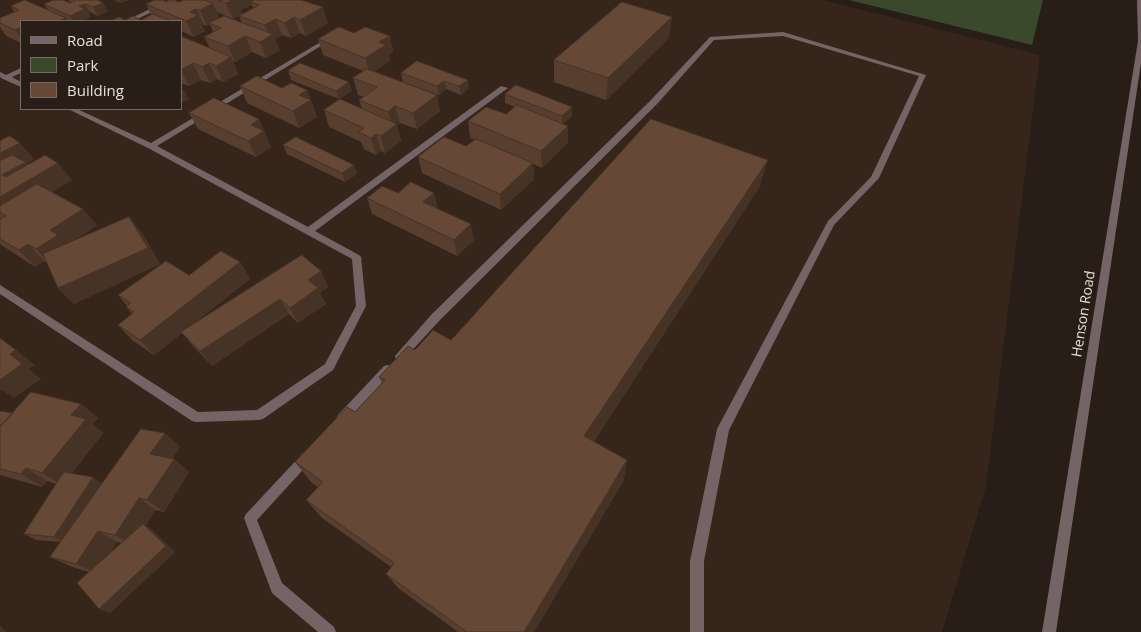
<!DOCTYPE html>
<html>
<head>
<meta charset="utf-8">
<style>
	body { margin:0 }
	#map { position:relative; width:1141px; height:632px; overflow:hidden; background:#281e17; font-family:"Open Sans",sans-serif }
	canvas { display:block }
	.legend { position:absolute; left:20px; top:20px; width:162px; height:90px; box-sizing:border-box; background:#281e17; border:1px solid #746b65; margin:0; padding:6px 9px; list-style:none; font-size:15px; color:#e6dfdb }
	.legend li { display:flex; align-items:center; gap:10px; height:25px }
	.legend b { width:25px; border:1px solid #746b65 }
</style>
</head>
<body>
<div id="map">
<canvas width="1141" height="632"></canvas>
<ul class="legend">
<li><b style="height:6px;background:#756465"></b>Road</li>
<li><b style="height:14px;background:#3a482c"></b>Park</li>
<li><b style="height:14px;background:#654836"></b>Building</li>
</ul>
</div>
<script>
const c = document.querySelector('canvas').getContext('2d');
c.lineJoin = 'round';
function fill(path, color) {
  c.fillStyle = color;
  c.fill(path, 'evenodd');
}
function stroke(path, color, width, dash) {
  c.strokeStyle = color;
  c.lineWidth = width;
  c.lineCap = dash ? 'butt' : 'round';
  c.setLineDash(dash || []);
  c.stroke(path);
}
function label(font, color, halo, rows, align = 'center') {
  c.font = font + ' "Open Sans",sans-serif';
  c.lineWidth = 5;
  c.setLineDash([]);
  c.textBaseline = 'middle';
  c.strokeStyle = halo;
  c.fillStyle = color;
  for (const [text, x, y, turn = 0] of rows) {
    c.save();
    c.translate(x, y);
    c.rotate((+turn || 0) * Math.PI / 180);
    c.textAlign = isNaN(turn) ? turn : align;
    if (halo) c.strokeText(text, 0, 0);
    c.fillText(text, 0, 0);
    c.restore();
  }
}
fill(new Path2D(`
	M0 0H823L1040 55 986 487 942 632H0ZM21 21H181V109H21Z`), '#35251b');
fill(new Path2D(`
	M849 0H1043L1032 45Z`), '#3a482c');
fill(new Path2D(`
	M169 0H177L133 21H125Z
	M783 32 926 75 879 178 834 225 729 430 704 561V632H690V561L717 429 828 221 871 177 919 76 783 36 714 40 657 104 440 320 404 359 400 360 396 359 395 356 432 314 651 100 710 37Z
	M324 40 329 41 157 146 308 227 501 86 508 88 315 231 359 255 361 257 366 306 333 370 263 419 259 420 196 422 192 421 0 294V285L198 412 257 410 325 364 356 306 352 259 148 148 68 109H77L151 143Z
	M21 68V73L12 77 21 82V87L3 79 0 77V72L6 75Z
	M388 365 392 366 393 369 392 372 346 423 342 424 338 423 336 419 338 415 384 366Z
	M307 452 311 453 313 457 311 461 257 520 282 583 334 627 336 632H318L272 593 244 518 246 514 303 453Z`), '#756465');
fill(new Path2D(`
	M1137 0H1141V63L1056 632H1042L1138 41Z`), '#756465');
fill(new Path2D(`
	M68 0H98L103 3 108 11 98 16 90 12 88 13 91 17 81 21H21V43L6 36 0 27V18L14 12 11 6 48 10 44 4 70 3Z
	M114 0H128L121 3Z
	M184 0H301L328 23 306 36 300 33 291 38 282 35 275 39 280 50 266 58 252 52 235 62 233 61 238 74 223 82 217 79 210 83 201 80 189 86 181 83V36L210 48 204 37 213 32 210 24 207 26 204 25H202L205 31 194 37 181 31V21H110L141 20 151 15 146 4 167 2H179ZM252 5 253 8 242 14 241 10ZM217 12 233 19 239 16 242 23 219 18Z
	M354 33 390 36 393 52 389 55 390 61 374 71 437 95 440 111 417 129 400 123 397 125 401 141 385 153 381 151 376 155 364 149 361 142 329 127 324 110 362 109 359 100 364 97 358 95 353 78 363 71 323 55 318 39Z
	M669 38 606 100 554 82V60Z
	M417 61 469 88 461 95 446 89 439 95 403 82 401 73Z
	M288 71 352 91 339 99 291 80Z
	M240 86 282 88 307 90 317 117 299 128 247 103Z
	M505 94 572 116 563 124 568 126V142L542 168 533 164 534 179 501 210 422 173 418 157 466 146 475 140 470 138 468 121 506 114 515 107 505 103Z
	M189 113 259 119 271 147 256 157 198 129Z
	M0 141 34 159 27 163 28 165 72 180 52 192 97 225 73 241 129 217 142 233 160 264 74 304 58 288 47 263 44 261 35 267 0 244Z
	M283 145 354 165 357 174 345 182 287 154Z
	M760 186 594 441 624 480 534 632H458L398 588 386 574 391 567 322 518 306 500 318 487 311 482 295 462 355 412 382 383 379 377 415 350 451 340Z
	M398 193 438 209 474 240 457 256 372 214 367 198Z
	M240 262 250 279 193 324 321 271 328 287 320 293 326 304 298 323 289 314 212 366 194 347 182 333 154 355 132 340 118 325 132 314 126 307 127 306 118 295 189 275Z
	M81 404 98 418 93 424 103 433 72 473 102 483 165 433 180 447 172 459H174L189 472 164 512 155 510 146 526 152 530 175 552 110 613 99 609 89 572 72 567 50 557 61 542 36 540 24 534 56 484 47 481 42 487 0 475V411L13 413ZM117 542 122 543 109 554Z`), '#573e2e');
fill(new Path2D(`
	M119 0H128L121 3Z
	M232 0H255L251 2 252 5 241 10 242 14 233 19 226 3Z
	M103 3 108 11 98 16 93 7Z
	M213 3 220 19 209 23 210 24 207 26 200 10Z
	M85 4 90 12 88 13 91 17 81 21H73L70 16 79 6Z
	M323 7 328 23 306 36 300 20Z
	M196 9 204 25H202L205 31 194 37 186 21 190 12Z
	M294 17 300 33 291 38 285 23Z
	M672 17 669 38 606 100 608 78Z
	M66 18 68 21H58Z
	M276 19 282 35 275 39 280 50 266 58 260 42 269 36 265 25Z
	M21 27V38L15 30Z
	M245 36 252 52 235 62 228 46Z
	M390 36 393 52 389 55 390 61 370 74 365 58 379 42Z
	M231 57 238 74 223 82 216 66Z
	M193 63 201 80 189 86 181 71V70Z
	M209 63 217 79 210 83 202 67Z
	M468 80 469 88 461 95 459 86Z
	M444 81 446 89 439 95 437 86Z
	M349 82 352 91 339 99 336 91Z
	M184 90 189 99 181 103V91Z
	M307 90 317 117 299 128 293 111 299 95Z
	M437 95 440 111 417 129 413 113Z
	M395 106 400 123 397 125 401 141 385 153 381 136 392 128 388 112Z
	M572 107V116L562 125V116Z
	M259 119 271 147 256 157 248 141 251 125Z
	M568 126V142L542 168 541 151Z
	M376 134 381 151 376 155 371 138Z
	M20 143 34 159 27 163 37 175 58 163 72 180 8 218 0 212V153Z
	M768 160 760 186 584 457V436Z
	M533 163 534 179 501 210 500 194Z
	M354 165 357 174 345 182 342 173Z
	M434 193 438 209 423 202Z
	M83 209 97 225 67 245 51 266 36 249 50 230Z
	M129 217 142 233 160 264 74 304 58 288Z
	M471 224 474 240 457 256 454 240Z
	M28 244 44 261 35 267 19 250Z
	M240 262 250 279 154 355 140 340Z
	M321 271 328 287 320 293 326 304 298 323 290 308 308 280Z
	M280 299 289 314 212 366 200 351Z
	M16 350 35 365 29 369 41 379 14 398 2 390 0 391V380L10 354Z
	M81 404 98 418 93 424 103 433 62 485 42 473 71 415Z
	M165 433 180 447 166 467 150 454Z
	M174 459 189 472 164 512 147 500Z
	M627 460 624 480 534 632H524Z
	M26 468 47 481 42 487 21 474Z
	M93 477 103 484 65 543 54 537Z
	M139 498 155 510 146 526 152 530 175 552 110 613 99 609 133 546 115 535Z
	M98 531 117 542 96 573 76 564Z
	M0 625 6 632H0Z`), '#473226');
const building = new Path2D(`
	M25 0 66 18 58 21H38L36 20 34 21H21V27L15 30 0 23V18L19 10 11 6Z
	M54 0H63L70 3 76 0H75H98L103 3 93 7 85 4 79 6 85 9 70 16 44 4Z
	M155 0H162L167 2 170 0H172L179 2 184 0H203L213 3 200 10 196 9 190 12 198 15 186 21 146 4Z
	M218 0H233L226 3Z
	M255 0H301L323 7 300 20 294 17 285 23 276 19 265 25 239 16 259 5 251 2Z
	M622 2 672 17 608 78 554 60Z
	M153 14 171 21H110L119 17 125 20 133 16 141 20Z
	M224 16 273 34 260 42 245 36 228 46 204 37 221 28 209 23Z
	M339 27 354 33 365 27 390 36 379 42 386 45 365 58 318 39Z
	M181 36 231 57 216 66 209 63 202 67 193 63 181 70Z
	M417 61 468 80 459 86 444 81 437 86 401 73Z
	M300 63 349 82 336 91 288 71Z
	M367 69 437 95 413 113 395 106 388 112 359 100 377 87 353 78Z
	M257 76 282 88 291 83 307 90 299 95 311 100 293 111 240 86Z
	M516 85 572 107 562 116 505 94Z
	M214 98 259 119 251 125 264 131 248 141 189 113Z
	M340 99 397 124 381 136 376 134 371 138 358 132 364 128 324 110Z
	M517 105 568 126 541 151 468 121 486 107 506 114Z
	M651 119 768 160 584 436 627 460 524 632H467L386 574 394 563 306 500 323 482 295 462 347 407 355 412 385 380 379 377 408 346 415 350 433 330 451 340Z
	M10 136 20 143 0 153V141Z
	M296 137 354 165 342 173 283 145Z
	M444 137 466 146 476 139 533 163 500 194 418 157Z
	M12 155 26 162 2 175 6 177 45 155 58 163 0 197V161Z
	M411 182 434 193 423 202 471 224 454 240 367 198 382 186 398 193Z
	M37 184 83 209 50 230 58 235 36 249 28 244 19 250 0 239V219L6 216 0 212V206Z
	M129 217 148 248 58 288 43 254Z
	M221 251 240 262 140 340 118 325 134 312 126 307 131 303 118 295 166 261 189 275Z
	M302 255 321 271 308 280 318 288 290 308 280 299 200 351 181 332Z
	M0 338 16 350 10 354 22 364 0 380Z
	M31 392 81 404 71 415 86 419 42 473 26 468 21 474 0 469V427Z
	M0 411 13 413 0 427Z
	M141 429 165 433 150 454 174 459 147 500 139 498 115 535 98 531 76 564 50 557Z
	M64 472 93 477 54 537 24 534Z
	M143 524 166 546 99 609 77 583Z`);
fill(building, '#654836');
stroke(building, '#473226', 1);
label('14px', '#e6dfdb', '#281e17', [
	["Henson Road",1084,314,-81]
]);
</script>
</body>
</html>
